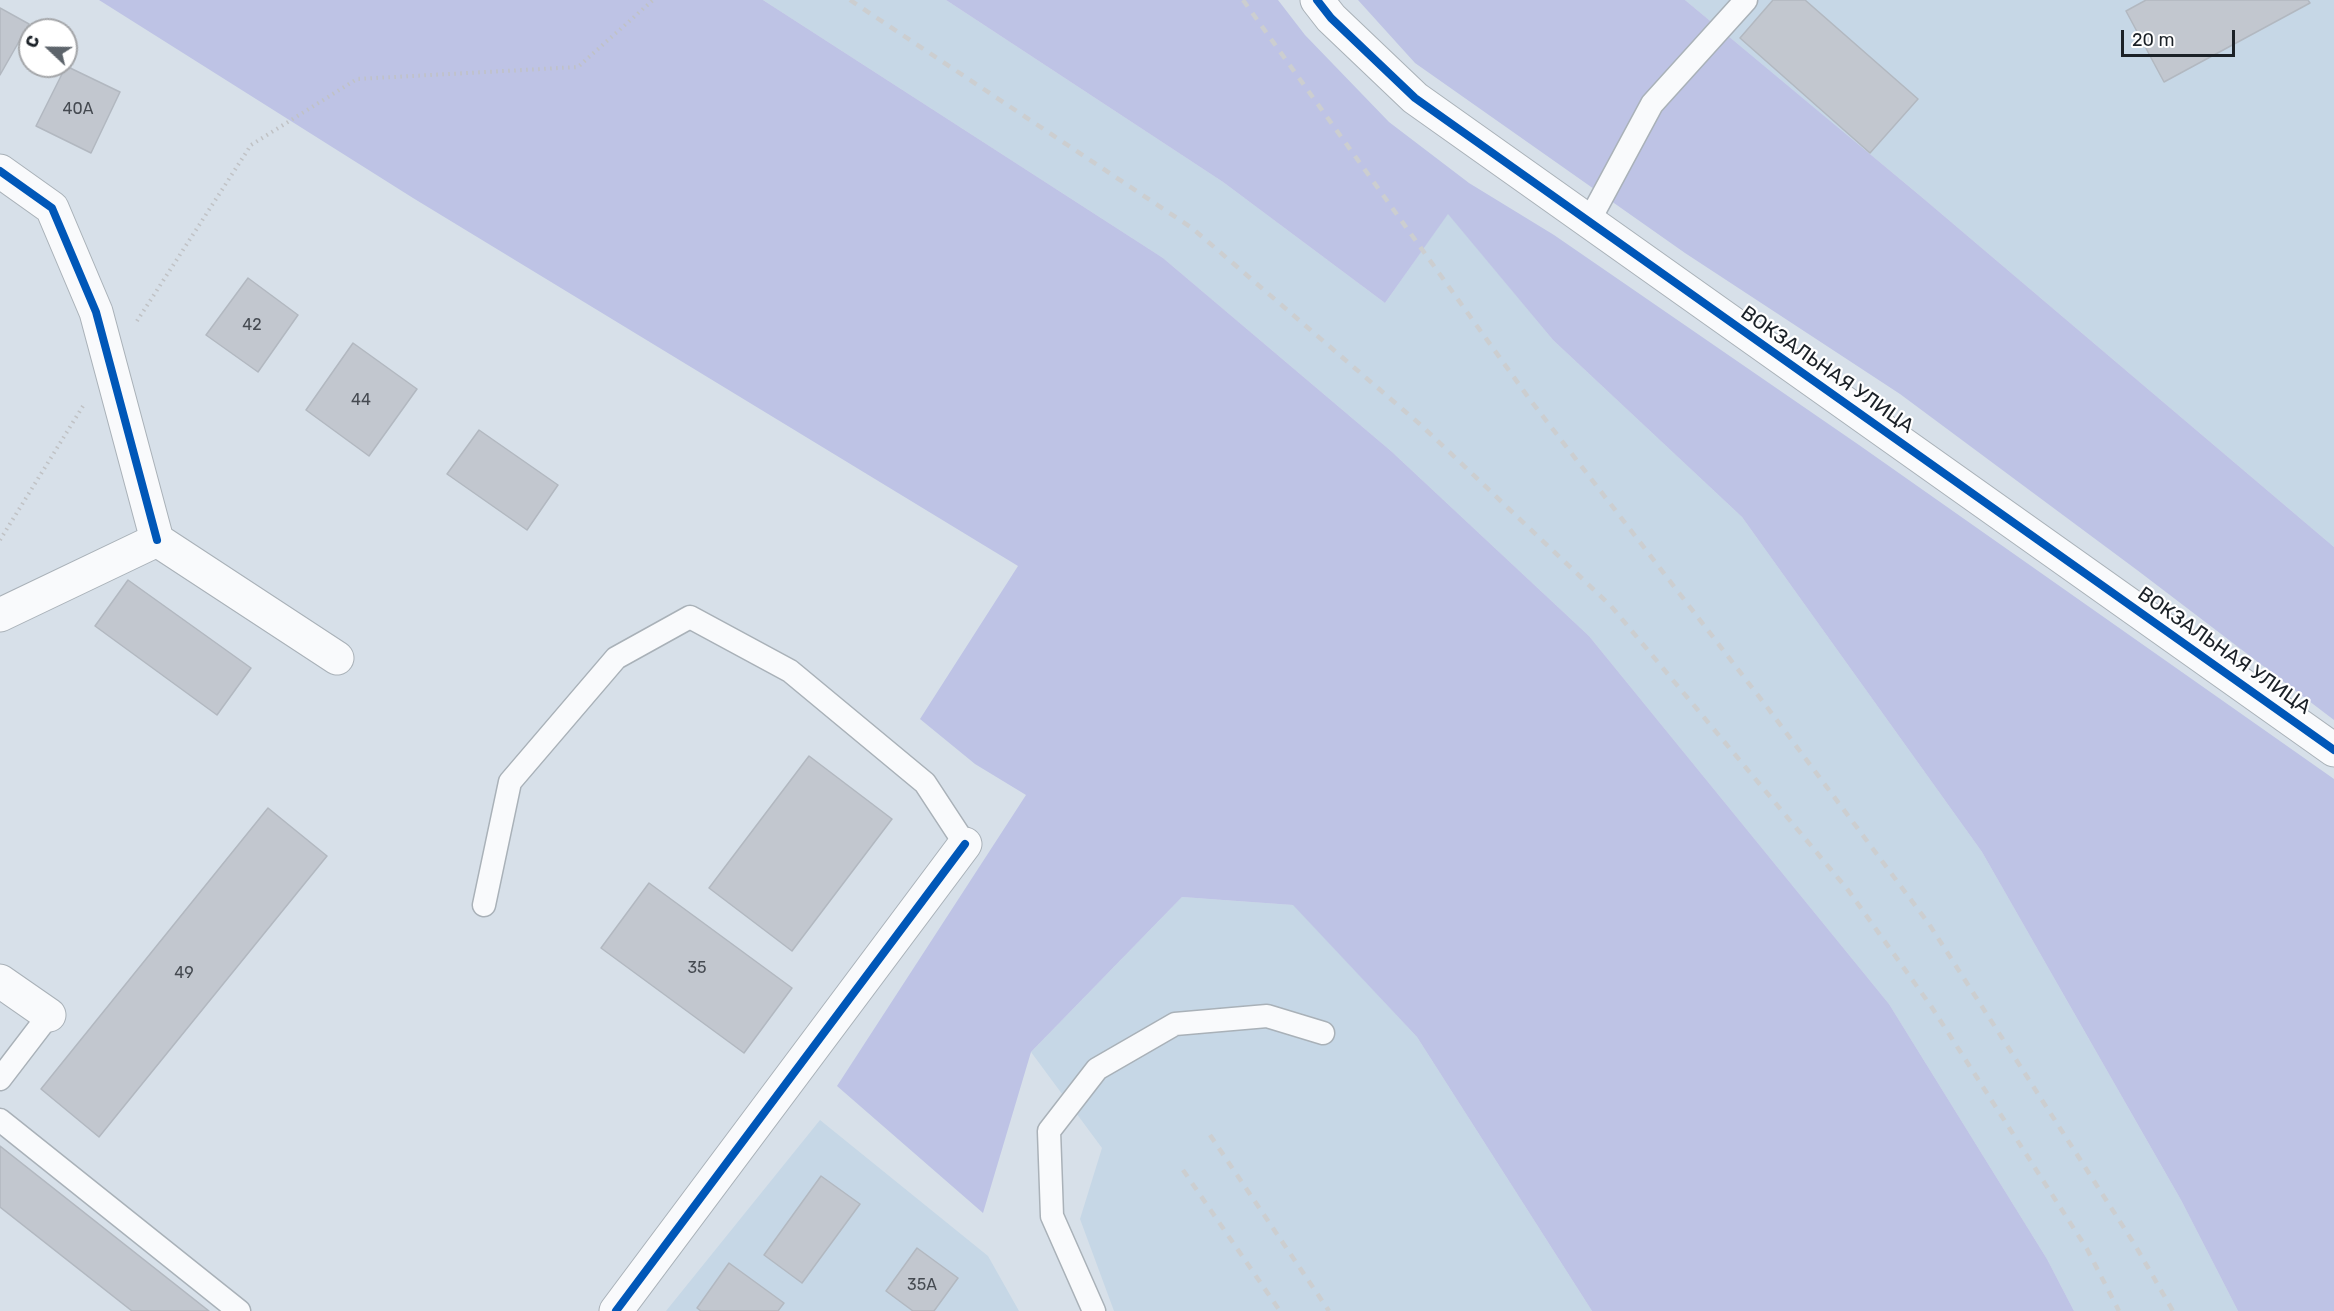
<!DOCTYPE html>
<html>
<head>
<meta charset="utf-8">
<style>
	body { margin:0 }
	#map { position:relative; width:2334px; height:1311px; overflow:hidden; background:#d7e0e9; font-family:Rubik,sans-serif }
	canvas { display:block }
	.north { position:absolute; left:18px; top:18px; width:60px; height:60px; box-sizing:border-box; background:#fff; border:2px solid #a4a6a9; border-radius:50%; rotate:292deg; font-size:16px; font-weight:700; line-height:24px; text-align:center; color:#1b2127 }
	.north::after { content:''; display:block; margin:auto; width:21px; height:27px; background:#5d646b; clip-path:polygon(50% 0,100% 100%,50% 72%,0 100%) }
	.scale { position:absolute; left:2121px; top:30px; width:114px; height:27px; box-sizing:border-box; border:3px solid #1b2127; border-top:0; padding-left:8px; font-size:18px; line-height:21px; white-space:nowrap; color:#1b2127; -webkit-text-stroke:4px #fff; paint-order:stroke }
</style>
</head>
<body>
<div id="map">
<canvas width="2334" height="1311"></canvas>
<div class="north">С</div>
<div class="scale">20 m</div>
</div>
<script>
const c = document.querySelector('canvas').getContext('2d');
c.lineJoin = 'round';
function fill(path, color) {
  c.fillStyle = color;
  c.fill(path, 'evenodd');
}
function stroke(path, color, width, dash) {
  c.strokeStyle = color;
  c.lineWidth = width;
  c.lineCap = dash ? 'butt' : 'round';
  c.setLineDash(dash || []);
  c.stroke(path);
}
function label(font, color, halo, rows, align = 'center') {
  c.font = font + ' Rubik,sans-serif';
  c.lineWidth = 4.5;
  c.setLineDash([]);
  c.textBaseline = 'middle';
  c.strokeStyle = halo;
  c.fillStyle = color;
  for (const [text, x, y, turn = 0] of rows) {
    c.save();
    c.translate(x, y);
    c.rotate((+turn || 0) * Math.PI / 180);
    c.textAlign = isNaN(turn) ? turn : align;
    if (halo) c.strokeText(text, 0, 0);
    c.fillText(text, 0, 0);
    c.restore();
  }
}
fill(new Path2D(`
	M763 0H946L1223 182 1385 303 1448 213 1553 340 1742 517 1982 852 2181 1200 2238 1311H2074L2047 1259 1889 1004 1589 636 1391 451 1163 258Z
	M1685 0H2334V547L1924 199Z
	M1182 897 1294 905 1417 1037 1592 1311H1114L1080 1219 1102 1148 1031 1052Z
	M820 1120 988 1256 1019 1311H666Z`), '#c6d7e6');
fill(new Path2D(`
	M99 0H763L1163 258 1391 451 1589 636 1889 1004 2047 1259 2074 1311H1592L1417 1037 1293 905 1182 897 1031 1052 983 1213 837 1086 1026 795 975 764 920 719 1018 566 413 198Z
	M946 0H1278L1305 35 1389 122 1469 183 1554 235 1859 445 2334 779V1311H2238L2181 1200 1982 852 1742 517 1553 340 1448 214 1385 303 1223 182Z
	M1358 0H1685L1924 199 2334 547V720L2137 570 1900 394 1685 253 1415 63Z`), '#bec3e5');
const building = new Path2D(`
	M1773 0H1805L1918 99 1870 153 1740 38Z
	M2146 0H2308L2310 3 2164 82 2126 11Z
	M0 8 29 24 0 75Z
	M66 66 120 92 91 153 36 126Z
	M248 278 298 315 258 372 206 335Z
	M353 343 417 389 369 456 306 410Z
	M479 430 558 485 527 530 447 474Z
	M128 580 251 668 217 715 95 626Z
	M809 756 892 819 792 951 709 888Z
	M268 808 327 856 99 1137 41 1089Z
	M649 883 792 988 744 1053 601 948Z
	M0 1146 209 1311H132L0 1207Z
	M821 1176 860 1204 802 1283 764 1255Z
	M917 1248 958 1278 934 1311H913L886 1291Z
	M729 1263 784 1303 778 1311H701L697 1308Z`);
fill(building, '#c2c7cf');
stroke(building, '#b2b8c0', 1.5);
const service = new Path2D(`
	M1589 221 1652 104 1746 0
	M484 905 510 782 616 658 690 617 790 671 925 783 965 844
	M0 1079 49 1015
	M0 1120 239 1311
	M1094 1311 1052 1216 1049 1131 1097 1069 1175 1024 1267 1016 1323 1033`);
const minor = new Path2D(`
	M1317 0 1331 18 1415 98 2334 750
	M0 171 52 208 96 312 157 540
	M0 615 157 540 337 658
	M0 981 49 1015
	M616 1311 965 844`);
stroke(service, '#a9b1b8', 25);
stroke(minor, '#a9b1b8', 35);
stroke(new Path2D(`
	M137 321 251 145 357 79 578 67 653 0
	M0 540 83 406`), '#c0c2c5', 4, [1.5, 4.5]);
stroke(service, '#f9fafc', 22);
stroke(minor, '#f9fafc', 33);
stroke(new Path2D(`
	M850 0 1192 228 1422 426 1611 606 1848 890 1931 1006 2087 1249 2119 1311
	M1243 0 1528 397 1767 707 1929 924 2135 1245 2173 1311
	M1210 1135 1329 1311
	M1183 1170 1280 1311`), '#ccced0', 4.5, [8, 8]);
stroke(new Path2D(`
	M1317 0 1331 18 1415 98 2334 750
	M0 171 52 208 96 312 157 540
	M616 1311 965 844`), '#0057b8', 8);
label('16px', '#454a51', null, [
	["40А",78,109],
	["42",252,325],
	["44",361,400],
	["35",697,968],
	["49",184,973],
	["35А",922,1285]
]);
label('20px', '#1b2127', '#fff', [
	["ВОКЗАЛЬНАЯ УЛИЦА",1827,370,35],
	["ВОКЗАЛЬНАЯ УЛИЦА",2224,651,35]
]);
</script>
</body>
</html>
